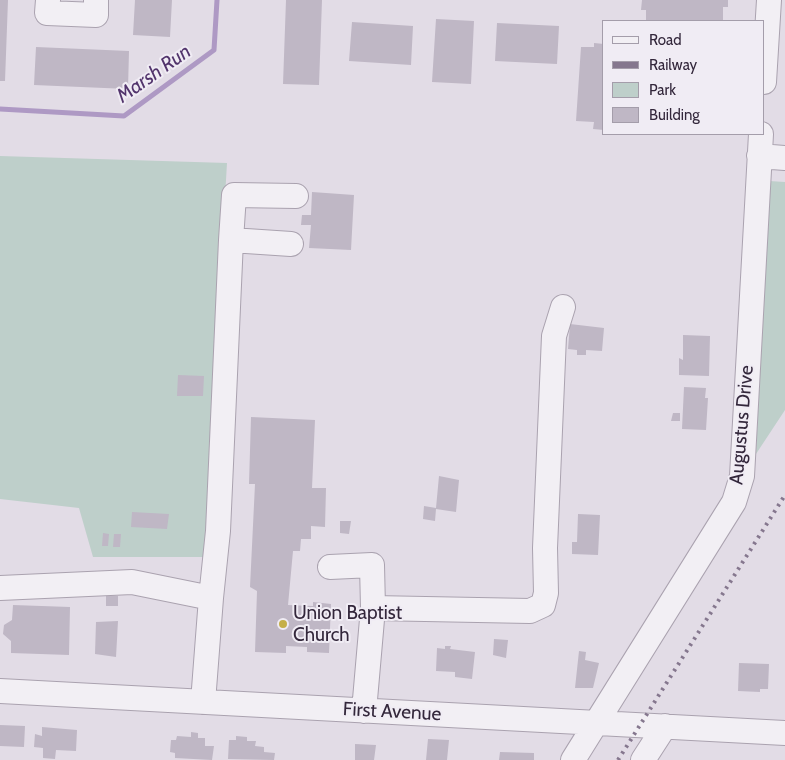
<!DOCTYPE html>
<html>
<head>
<meta charset="utf-8">
<style>
	body { margin:0 }
	#map { position:relative; width:785px; height:760px; overflow:hidden; background:#e2dce6; font-family:Cabin,sans-serif }
	canvas { display:block }
	.legend { position:absolute; left:602px; top:20px; width:162px; height:115px; box-sizing:border-box; background:#f0ecf4; border:1px solid #a49daa; margin:0; padding:6px 9px; list-style:none; font-size:15px; color:#33273b }
	.legend li { display:flex; align-items:center; gap:10px; height:25px }
	.legend b { width:25px; border:1px solid #a49daa }
</style>
</head>
<body>
<div id="map">
<canvas width="785" height="760"></canvas>
<ul class="legend">
<li><b style="height:6px;background:#f2eff4"></b>Road</li>
<li><b style="height:6px;background:#85778e"></b>Railway</li>
<li><b style="height:14px;background:#becfca"></b>Park</li>
<li><b style="height:14px;background:#bfb7c5"></b>Building</li>
</ul>
</div>
<script>
const c = document.querySelector('canvas').getContext('2d');
c.lineJoin = 'round';
function fill(path, color) {
  c.fillStyle = color;
  c.fill(path, 'evenodd');
}
function stroke(path, color, width, dash) {
  c.strokeStyle = color;
  c.lineWidth = width;
  c.lineCap = dash ? 'butt' : 'round';
  c.setLineDash(dash || []);
  c.stroke(path);
}
function label(font, color, halo, rows, align = 'center') {
  c.font = font + ' Cabin,sans-serif';
  c.lineWidth = 4;
  c.setLineDash([]);
  c.textBaseline = 'middle';
  c.strokeStyle = halo;
  c.fillStyle = color;
  for (const [text, x, y, turn = 0] of rows) {
    c.save();
    c.translate(x, y);
    c.rotate((+turn || 0) * Math.PI / 180);
    c.textAlign = isNaN(turn) ? turn : align;
    if (halo) c.strokeText(text, 0, 0);
    c.fillText(text, 0, 0);
    c.restore();
  }
}
fill(new Path2D(`
	M0 156 227 163 204 557H93L79 508 0 499Z
	M769 181 785 182V410L756 454Z`), '#becfca');
stroke(new Path2D(`
	M0 109 124 116 214 50 217 0`), '#ae99c4', 5);
fill(new Path2D(`
	M0 0H8L5 81H0Z
	M135 0H172L170 37 133 35Z
	M286 0H322L319 85 283 84Z
	M642 0H728V7H723V21H646V10H641Z
	M436 19 474 21 471 84 432 82Z
	M352 22 413 26 411 65 349 61Z
	M497 23 559 26 557 64 495 61Z
	M594 43 604 44V130L593 129 594 122 576 121 581 47H594Z
	M36 47 129 51 128 89 34 85Z
	M312 192 354 195 351 250 309 248 311 225H301L302 215H311Z
	M570 324 604 328 602 351 586 350V355H577V350L568 349Z
	M683 335 710 336 709 376 679 375V358L683 360Z
	M178 375 204 376 203 396H177Z
	M684 387 706 388 705 398H708L706 430 682 429Z
	M673 413H680V421H671Z
	M251 417 315 420 312 488H326L325 527 311 526V539H301L300 551H293L288 605 313 606V602L331 604 329 653 307 652V647L286 646V653L255 652 257 591 250 587 255 484H249Z
	M439 476 459 480 456 512 436 509 435 521 423 519 424 506 436 508Z
	M132 512 169 514 167 529 131 527Z
	M578 514 600 515 598 555 572 554V542H577Z
	M340 521H351L349 534 340 533Z
	M103 533 109 534 108 546H102Z
	M114 534H121L120 547H113Z
	M106 596H118V606H106Z
	M13 605 70 607 69 655 11 653V641L3 634 4 625 12 620Z
	M118 621 116 657 95 654 96 622Z
	M494 639 508 640 506 658 493 655Z
	M445 646H451L450 649 475 652 472 679 455 677V672L436 671 437 648 445 649Z
	M579 651 586 652 585 660 599 663 593 688H575Z
	M739 663 769 664 768 689H760V692L738 691Z
	M0 725 25 726 24 747 0 746Z
	M42 727 77 730 76 751 56 750 55 759 43 758V748L34 747 35 734 42 736Z
	M191 732 198 733V738H205V746H214L212 760 175 758V753L170 752 171 740H176L177 736 191 737Z
	M236 736 247 737V741H256L255 746 264 747V752L275 753 274 760 228 759 229 740H236Z
	M428 739 449 740 447 760H426Z
	M355 744 376 745 374 760H355Z
	M500 752 534 753V760H499Z`), '#bfb7c5');
const minor = new Path2D(`
	M48 0 47 13 96 15V0
	M764 82 769 0
	M759 156 785 158
	M231 240 234 195 296 196
	M330 567 372 565 373 608 364 711
	M0 588 132 582 211 598 203 702
	M211 598 218 531 231 240 291 244
	M373 608 530 611 543 605 546 593 545 548 554 336 563 307
	M0 691 785 733
	M573 760 734 502 742 476 761 134
	M643 760 665 726`);
stroke(minor, '#aaa2af', 26);
stroke(minor, '#f2eff4', 24);
stroke(new Path2D(`
	M618 760 785 495`), '#85778e', 4, [2.5, 5]);
for (const [x, y, r, color] of [
	[283,624,5,"#c5af47"]
]) {
  const dot = new Path2D();
  dot.arc(x, y, r, 0, 2 * Math.PI);
  c.fillStyle = color;
  c.fill(dot);
  stroke(dot, '#f0ecf4', 2);
}
label('19px', '#33273b', '#f0ecf4', [
	["Augustus Drive",742,425,-85],
	["First Avenue",392,712,3]
]);
label('19px', '#33273b', '#f0ecf4', [
	["Union Baptist",293,613],
	["Church",293,635]
], 'left');
label('italic 20px', '#52346c', '#f0ecf4', [
	["Marsh Run",154,74,-35]
]);
</script>
</body>
</html>
